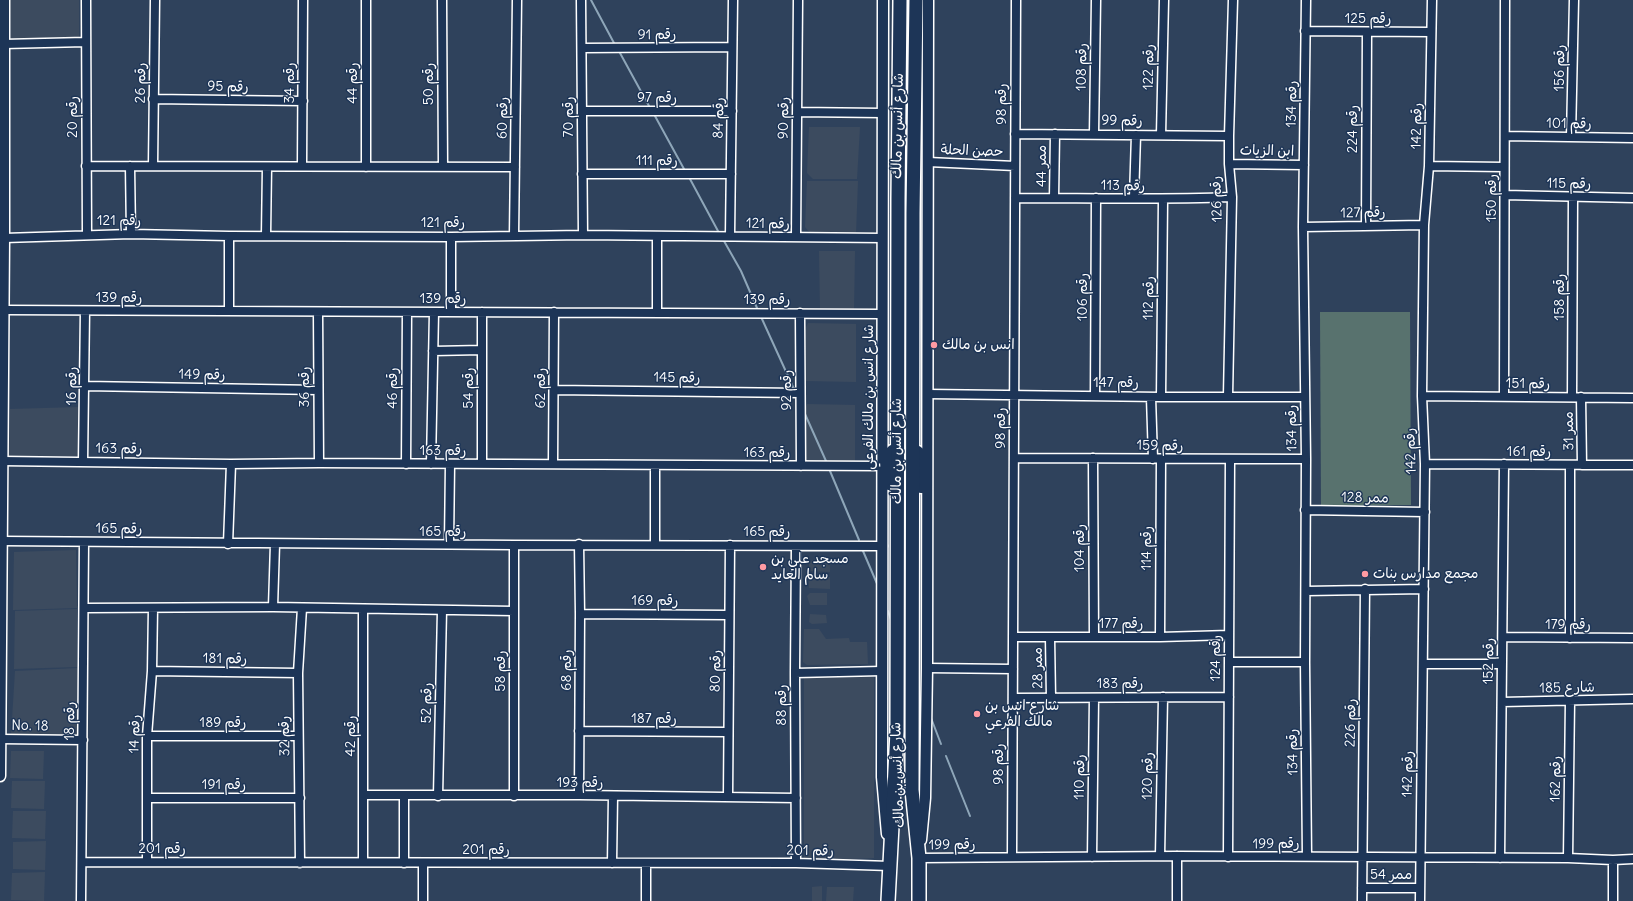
<!DOCTYPE html>
<html>
<head>
<meta charset="utf-8">
<style>
	body { margin:0 }
	canvas { display:block; background:#2f425c }
</style>
</head>
<body>
<canvas width="1633" height="901"></canvas>
<script>
const c = document.querySelector('canvas').getContext('2d');
c.lineJoin = 'round';
function fill(path, color) {
  c.fillStyle = color;
  c.fill(path, 'evenodd');
}
function stroke(path, color, width, dash) {
  c.strokeStyle = color;
  c.lineWidth = width;
  c.lineCap = dash ? 'butt' : 'round';
  c.setLineDash(dash || []);
  c.stroke(path);
}
function label(font, color, halo, rows, align = 'center') {
  c.font = font + ' Delius,"Playpen Sans Arabic",sans-serif';
  c.lineWidth = 3;
  c.setLineDash([]);
  c.textBaseline = 'middle';
  c.strokeStyle = halo;
  c.fillStyle = color;
  for (const [text, x, y, turn = 0] of rows) {
    c.save();
    c.translate(x, y);
    c.rotate((+turn || 0) * Math.PI / 180);
    c.textAlign = isNaN(turn) ? turn : align;
    if (halo) c.strokeText(text, 0, 0);
    c.fillText(text, 0, 0);
    c.restore();
  }
}
fill(new Path2D(`
	M10 0H79V40L11 42Z
	M809 127H860L857 179H813L807 173Z
	M807 181H858L856 233 811 234 805 227Z
	M819 251H855L854 310 820 309Z
	M808 323 856 324V382L806 381 805 330Z
	M807 404 855 405V463L805 462 804 411Z
	M80 407 79 453 77 456 9 457 10 409Z
	M76 550 77 608 13 610 14 552Z
	M813 560H830V572L809 571V562Z
	M814 577H830V589L809 588V579Z
	M810 593H827V605H810L807 596Z
	M77 609V667L14 669 15 611Z
	M810 614 826 615 827 623 812 624 809 622Z
	M804 629H819L826 639 849 638 850 642H867L868 664 807 665 803 662Z
	M78 668 77 734 11 736 15 671Z
	M874 677V858L804 861V678Z
	M11 751H44L43 779 10 778Z
	M12 781H45L44 809 11 808Z
	M13 811H46L45 839 12 838Z
	M46 841 45 870 13 869V842Z
	M45 872 44 901 11 900 12 873Z
	M822 886V901H812V887Z
	M827 887H854L853 901H826Z`), '#3c4b5f');
fill(new Path2D(`
	M1320 312H1410L1411 505 1321 506Z`), '#58726e');
stroke(new Path2D(`
	M591 0 614 43
	M620 53 649 106
	M655 116 684 169
	M690 179 718 231
	M724 241 741 271 757 308
	M762 319 793 387
	M805 414 826 461
	M830 471 859 540
	M863 551 878 586
	M888 611 891 620
	M931 718 941 744
	M946 756 970 816`), '#8ea6b9', 2);
const minor = new Path2D(`
	M86 0 87 235
	M366 0V167
	M442 0 443 167
	M581 0 583 235
	M1306 0 1303 227 1306 459 1305 662 1307 856
	M1305 31 1431 32
	M4 44 85 42
	M582 48 732 47
	M153 99 303 101
	M582 111H732
	M797 112 883 113
	M1015 134 1229 136
	M1094 134 1096 0
	M1161 135 1164 0
	M1505 136 1633 138
	M1571 137 1574 0
	M928 162 1015 166
	M1229 164 1304 165
	M86 166 515 167
	M130 166 131 234
	M153 166 155 0
	M302 166 303 0
	M1429 166 1504 167
	M582 174H731
	M1505 195 1633 198
	M1015 198C1087 198 1159 200 1232 197
	M1054 198 1055 134
	M1134 198 1136 135
	M1366 226 1367 32
	M1303 227 1424 225
	M266 235 267 167
	M229 236V311
	M514 236 517 0
	M730 236 733 0
	M451 237V312
	M796 237 798 0
	M4 238 131 234 229 236 451 237 583 235 883 238
	M4 310 883 314
	M318 312 319 463
	M657 313V236
	M800 313 801 466
	M433 351 482 350
	M85 386 318 390
	M554 390 800 393
	M927 394 1161 397H1305
	M1095 396 1096 198
	M1228 396 1232 197 1229 164V136L1233 0
	M1422 396 1633 398
	M1504 396 1505 0
	M1151 397 1153 459
	M1161 397 1163 200
	M1572 397 1573 197
	M1581 397 1582 465
	M1014 458 1306 459
	M1093 458 1094 637
	M2 461 231 464 319 463 883 466
	M83 462 85 311
	M406 464 407 312
	M431 464 434 312
	M482 464V312
	M553 464 554 312
	M1425 464 1633 465
	M1570 465V638
	M1305 510 1425 512
	M2 541 514 545 883 546
	M228 544 231 464
	M449 544 450 464
	M514 545V796
	M655 545V465
	M1306 591 1424 589
	M273 607 275 544
	M84 608 273 607 514 611
	M363 609V862
	M580 614 729 615
	M1013 637H1160L1229 635
	M1050 637 1051 698
	M1160 637 1161 459
	M1503 637 1633 638
	M1229 662H1305
	M1423 664H1502
	M927 668 1013 669
	M152 671 298 673
	M795 673 882 671
	M1013 698 1229 697
	M1502 702 1633 699
	M579 731 728 732
	M147 736H298
	M0 739 83 740
	M364 795H579L796 798
	M579 795 580 614 579 544
	M438 796 442 610
	M728 797 730 545
	M147 798H300
	M1012 856 1016 0
	M1160 856 1163 697
	M1092 857 1094 698
	M1228 857 1230 459
	M919 858 1177 856 1568 858 1613 860 1633 859
	M1500 858 1504 464
	M1568 858 1570 701
	M82 862 796 863 890 866
	M147 862V736L152 671 153 608
	M300 863 298 673 302 608
	M404 863V795
	M423 863V901
	M612 863 613 796
	M646 863V901
	M796 863 795 673 796 546
	M1362 888H1419
	M81 901 84 542
	M1177 901V856
	M1362 901 1365 589
	M1420 901 1425 464 1422 396 1424 225 1429 166 1432 0
	M1613 901V860`);
const tertiary = new Path2D(`
	M883 0 882 777 887 834
	M918 451 921 488
	M889 485 892 450
	M0 776 4 238V0
	M921 840 925 798 927 668 928 0`);
const primary = new Path2D(`
	M916 0 913 213 912 790 919 858V901
	M888 901 897 732 898 199 900 0`);
stroke(minor, '#fff', 11);
stroke(tertiary, '#fff', 13);
stroke(primary, '#fff', 16);
stroke(minor, '#1d3557', 8);
stroke(tertiary, '#1d3557', 10);
stroke(primary, '#1d3557', 13);
for (const [x, y, r, color] of [
	[934,345,4,"#ff9aa2"],
	[763,567,4,"#ff9aa2"],
	[1365,574,4,"#ff9aa2"],
	[977,714,4,"#ff9aa2"]
]) {
  const dot = new Path2D();
  dot.arc(x, y, r, 0, 2 * Math.PI);
  c.fillStyle = color;
  c.fill(dot);
  stroke(dot, '#1d3557', 1.5);
}
label('14px', '#fff', '#1d3557', [
	["رقم 125",1368,19],
	["رقم 91",657,35,-1],
	["رقم 108",1082,67,-89],
	["رقم 122",1149,67,-89],
	["رقم 156",1560,68,-89],
	["رقم 26",141,83,-89],
	["رقم 34",290,83,-90],
	["رقم 44",353,83,-90],
	["رقم 50",429,84,-90],
	["رقم 95",228,87,1],
	["رقم 97",657,98],
	["رقم 98",1002,104,-90],
	["رقم 134",1292,104,-89],
	["رقم 20",73,117,-90],
	["رقم 70",569,117,-90],
	["رقم 60",503,118,-89],
	["رقم 84",719,118,-89],
	["رقم 90",784,118,-89],
	["رقم 99",1122,121,1],
	["رقم 101",1569,124,1],
	["شارع أنس بن مالك",898,126,-89],
	["رقم 142",1417,126,-89],
	["رقم 224",1353,129,-90],
	["حصن الحلة",972,151,2],
	["ابن الزيات",1267,151,1],
	["رقم 111",657,161],
	["ممر 44",1042,166,-90],
	["رقم 115",1569,184,1],
	["رقم 113",1123,186,1],
	["رقم 150",1492,198,-90],
	["رقم 126",1217,199,-92],
	["رقم 127",1363,213,-1],
	["رقم 121",119,221],
	["رقم 121",443,223],
	["رقم 121",768,224,1],
	["رقم 106",1083,297,-90],
	["رقم 158",1560,297,-90],
	["رقم 139",119,298],
	["رقم 112",1149,298,-89],
	["رقم 139",443,299],
	["رقم 139",767,300],
	["رقم 149",202,375,1],
	["رقم 145",677,378,1],
	["رقم 147",1116,383],
	["رقم 151",1528,384,1],
	["رقم 16",72,386,-89],
	["رقم 36",305,387,-90],
	["رقم 46",393,388,-90],
	["رقم 54",469,388,-90],
	["رقم 62",541,388,-90],
	["رقم 92",787,390,-90],
	["شارع انس بن مالك الفرعي",869,397,-90],
	["رقم 98",1001,428,-90],
	["رقم 134",1292,428,-91],
	["ممر 31",1569,431,-91],
	["رقم 159",1160,446,1],
	["رقم 163",119,449,1],
	["رقم 163",443,451],
	["شارع أنس بن مالك",897,451,-90],
	["رقم 142",1411,451,-92],
	["رقم 161",1529,452],
	["رقم 163",767,453],
	["ممر 128",1365,498,1],
	["رقم 165",119,529,1],
	["رقم 165",443,532],
	["رقم 165",767,532],
	["رقم 104",1080,548,-90],
	["رقم 114",1147,548,-90],
	["رقم 169",655,601],
	["رقم 177",1121,624],
	["رقم 179",1568,625],
	["رقم 124",1216,658,-90],
	["رقم 181",225,659,1],
	["رقم 152",1489,661,-89],
	["ممر 28",1038,668,-91],
	["رقم 68",567,670,-90],
	["رقم 58",501,671,-90],
	["رقم 80",716,671,-89],
	["رقم 183",1120,684],
	["شارع 185",1567,688,-1],
	["رقم 52",427,703,-89],
	["رقم 88",782,705,-90],
	["رقم 187",654,719],
	["رقم 18",70,721,-89],
	["رقم 189",223,723],
	["رقم 226",1351,723,-89],
	["No. 18",30,726,1],
	["رقم 14",135,734,-88],
	["رقم 32",285,736,-91],
	["رقم 42",351,736,-90],
	["رقم 134",1293,752,-91],
	["رقم 98",999,764,-90],
	["رقم 142",1408,774,-89],
	["شارع أنس بن مالك",898,775,-92],
	["رقم 120",1148,776,-89],
	["رقم 110",1080,777,-89],
	["رقم 162",1556,779,-89],
	["رقم 193",580,783],
	["رقم 191",224,785],
	["رقم 199",1276,844,-1],
	["رقم 199",952,845,-1],
	["رقم 201",162,849],
	["رقم 201",486,850],
	["رقم 201",810,851,1],
	["ممر 54",1391,875]
]);
label('14px', '#fff', '#1d3557', [
	["انس بن مالك",942,345],
	["مسجد علي بن",771,559],
	["سالم العايد",771,575],
	["مجمع مدارس بنات",1373,574],
	["شارع انس بن",985,706],
	["مالك الفرعي",985,722]
], 'left');
</script>
</body>
</html>
